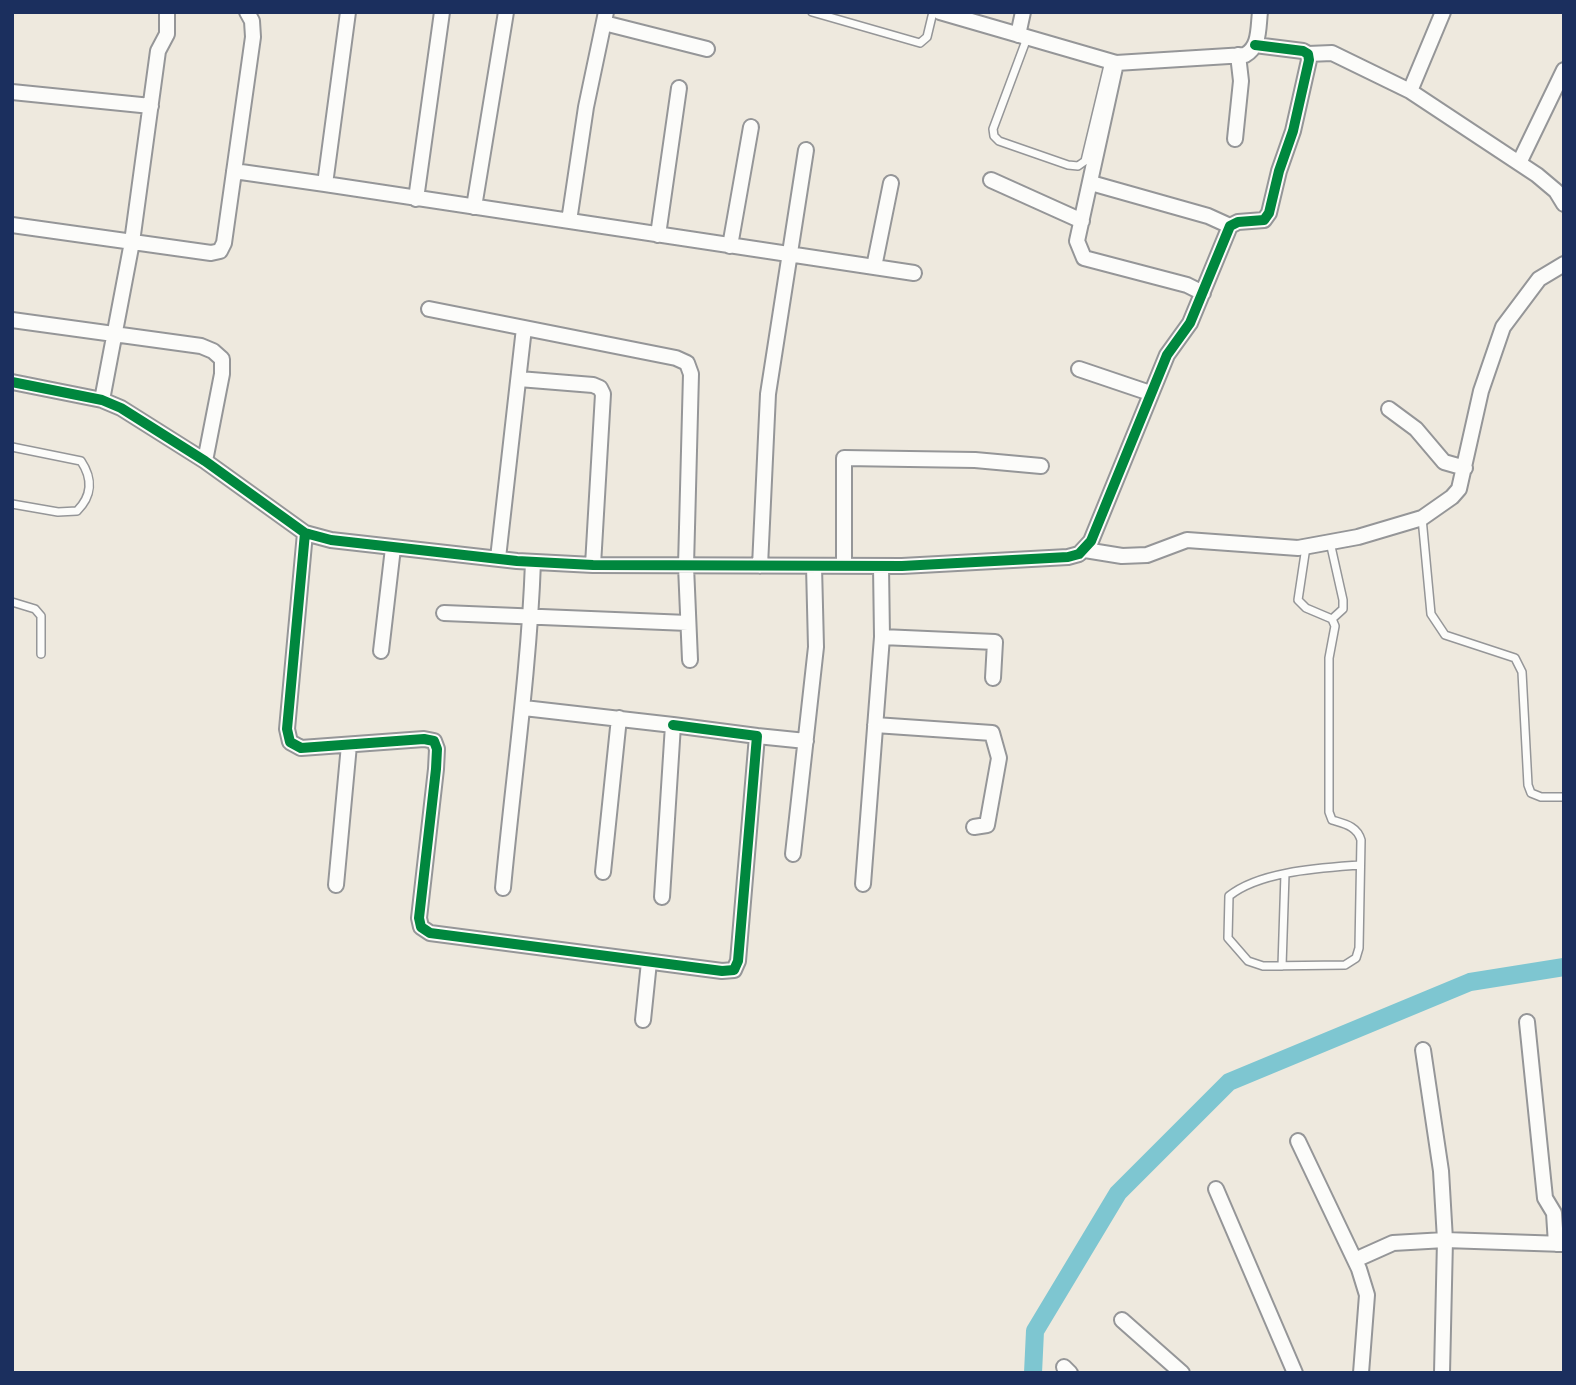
<!DOCTYPE html>
<html>
<head>
<meta charset="utf-8">
<style>
	body { margin:0 }
	#map { position:relative; width:1576px; height:1385px; overflow:hidden; background:#eee9de; font-family:"Shantell Sans",sans-serif }
	canvas { display:block }
	.frame { position:absolute; inset:0; border:14px solid #1b2f5e; pointer-events:none }
</style>
</head>
<body>
<div id="map">
<canvas width="1576" height="1385"></canvas>
<div class="frame"></div>
</div>
<script>
const c = document.querySelector('canvas').getContext('2d');
c.lineJoin = 'round';
function stroke(path, color, width, dash) {
  c.strokeStyle = color;
  c.lineWidth = width;
  c.lineCap = dash ? 'butt' : 'round';
  c.setLineDash(dash || []);
  c.stroke(path);
}
stroke(new Path2D(`
	M1033 1373 1035 1331 1118 1193 1229 1082 1470 982 1564 967`), '#7ec6d1', 18);
const service = new Path2D(`
	M812 12 920 43 927 37 933 12
	M1027 38 993 129 994 136 999 141 1068 165 1078 166 1085 161 1109 61
	M12 447 81 461C93 479 92 496 77 511L58 512 12 504
	M1422 518 1431 614 1445 635 1515 658 1522 672 1528 785 1531 793 1541 797H1564
	M1330 542 1343 600V609L1332 619
	M1306 547 1298 600 1306 608 1332 619 1335 626 1329 658V812L1332 820C1345 824 1357 826 1361 840L1359 948 1356 958 1345 965 1263 966 1248 961 1228 938 1229 896C1260 871 1321 868 1360 865
	M12 602 35 609 41 616V654
	M1282 966 1285 874`);
const minor = new Path2D(`
	M940 12 1116 63 1245 55C1260 47 1258 28 1260 12
	M604 23 707 49
	M1018 35 1023 12
	M1308 54 1332 53 1410 91 1537 175 1556 191 1564 204
	M1116 63 1077 241 1084 258 1187 285 1203 293
	M1410 91 1443 12
	M12 92 151 106
	M1235 139 1241 81 1238 55
	M1519 163 1564 70
	M234 171 325 184 348 12
	M991 180 1082 221
	M1091 183 1208 216 1230 226
	M325 184 914 273
	M416 199 442 12
	M474 207 506 12
	M569 221 586 107 606 12
	M12 225 211 253 220 251 224 243 253 37 252 21 247 12
	M658 235 679 88
	M730 246 751 127
	M874 267 891 183
	M429 309 676 358 687 363 691 374 686 566 690 660
	M12 320 201 346 213 351 222 359V374L205 461
	M1079 369 1150 393
	M519 379 593 385 600 388 603 394 593 565
	M12 382 102 400 121 408 205 461 305 533 331 540 517 561 593 565 902 566 1068 557 1079 554 1091 541 1167 355 1190 323 1230 226 1238 222 1264 220 1269 213 1279 171 1293 131 1309 60 1308 54 1303 51 1255 45
	M102 400 132 242 158 51 167 34V12
	M1389 409 1416 429 1444 462 1465 468
	M305 533 287 729 290 742 301 748 424 739 434 741 437 749 436 769 419 918 421 927 430 933 722 971 734 970 738 961 757 736 673 725
	M1085 550 1122 556 1147 555 1187 540 1298 548 1358 537 1422 518 1452 497 1459 489 1481 391 1503 327 1539 279 1564 264
	M498 558 524 328
	M760 566 768 394 806 150
	M844 566V458L975 460 1041 466
	M444 613 688 623
	M882 637 995 642 993 678
	M381 651 393 548
	M524 708 673 725 662 897
	M875 725 992 733 999 758 987 825 974 827
	M757 736 806 741
	M793 854 816 647 814 566
	M603 872 619 718
	M863 884 882 637 881 566
	M336 885 349 745
	M503 888C513 780 529 672 533 562
	M643 1020 649 962
	M1527 1022 1545 1198 1554 1213 1556 1244
	M1423 1050 1441 1171 1445 1240 1564 1244
	M1298 1141 1359 1269 1367 1295 1361 1373
	M1216 1189 1295 1373
	M1355 1260 1393 1243 1445 1240 1442 1373
	M1122 1320 1182 1373
	M1064 1367 1070 1373`);
stroke(service, '#959698', 10);
stroke(minor, '#959698', 18);
stroke(service, '#fcfcfa', 7);
stroke(minor, '#fcfcfa', 14);
stroke(new Path2D(`
	M12 382 102 400 121 408 205 461 305 533 331 540 517 561 593 565 902 566 1068 557 1079 554 1091 541 1167 355 1190 323 1230 226 1238 222 1264 220 1269 213 1279 171 1293 131 1309 60 1308 54 1303 51 1255 45
	M305 533 287 729 290 742 301 748 424 739 434 741 437 749 436 769 419 918 421 927 430 933 722 971 734 970 738 961 757 736 673 725`), '#00873e', 10);
</script>
</body>
</html>
